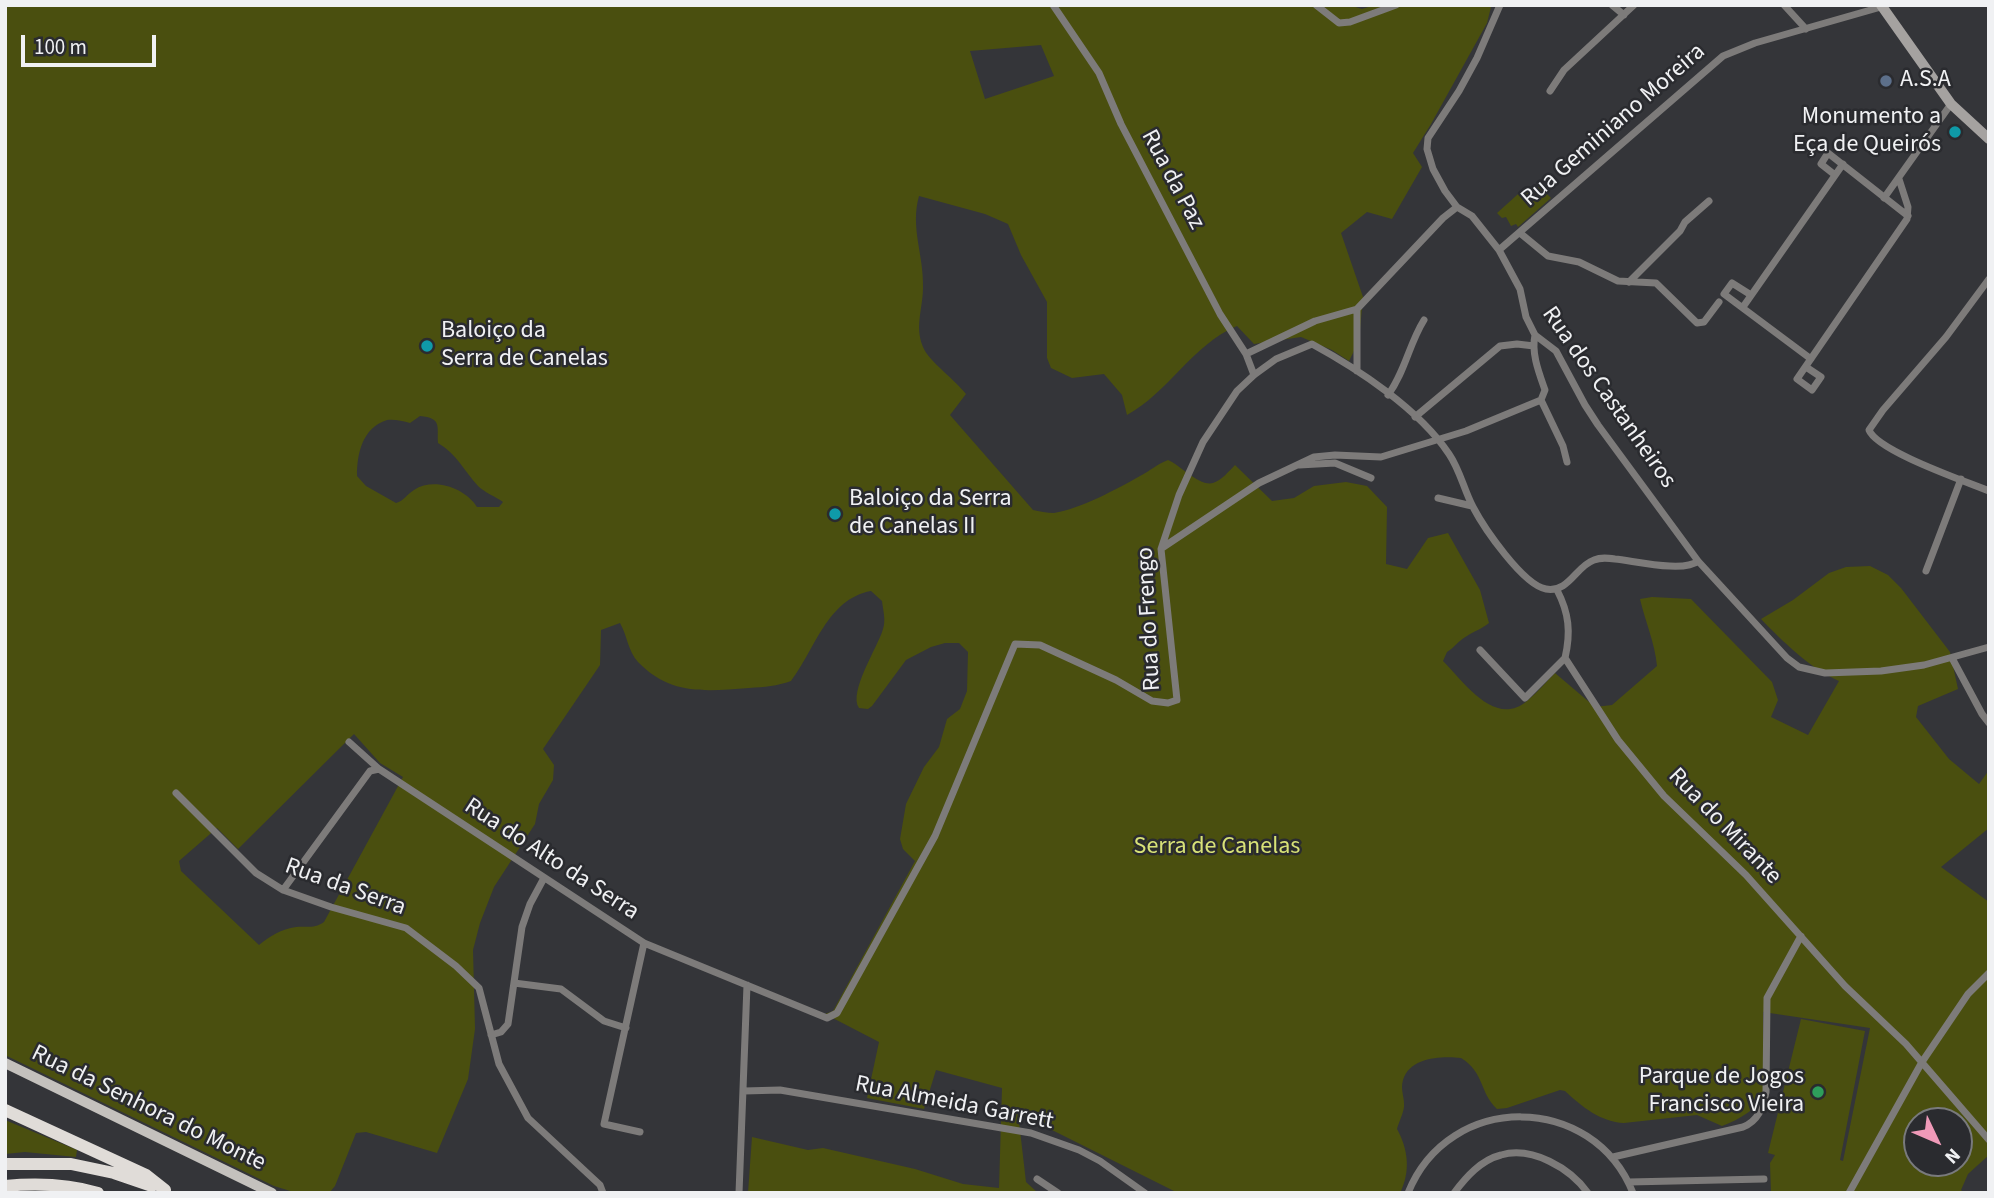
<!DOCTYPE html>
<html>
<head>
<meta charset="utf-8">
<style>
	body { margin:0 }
	#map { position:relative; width:1994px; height:1198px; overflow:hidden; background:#343539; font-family:"Source Sans 3",sans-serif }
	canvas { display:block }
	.frame { position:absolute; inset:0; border:7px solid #f0f1f3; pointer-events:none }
	.north { position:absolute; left:1903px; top:1107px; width:70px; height:70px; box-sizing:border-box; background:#2a2b2f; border:2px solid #797a7d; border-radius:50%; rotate:134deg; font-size:19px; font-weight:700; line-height:28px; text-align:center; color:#f0f1f3 }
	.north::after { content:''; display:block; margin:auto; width:24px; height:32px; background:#ef9ab8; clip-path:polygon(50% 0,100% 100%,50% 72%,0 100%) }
	.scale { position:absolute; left:21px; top:35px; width:135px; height:32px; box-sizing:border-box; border:4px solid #f0f1f3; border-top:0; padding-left:9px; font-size:21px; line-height:24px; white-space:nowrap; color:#f0f1f3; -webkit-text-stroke:5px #2a2b2f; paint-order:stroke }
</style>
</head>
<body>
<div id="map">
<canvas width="1994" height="1198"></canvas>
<div class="frame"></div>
<div class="north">N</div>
<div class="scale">100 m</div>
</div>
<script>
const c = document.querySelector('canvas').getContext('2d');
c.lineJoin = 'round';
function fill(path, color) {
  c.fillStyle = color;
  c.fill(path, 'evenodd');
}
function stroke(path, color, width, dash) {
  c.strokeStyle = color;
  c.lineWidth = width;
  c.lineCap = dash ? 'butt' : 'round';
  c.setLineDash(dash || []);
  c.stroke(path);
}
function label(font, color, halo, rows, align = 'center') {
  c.font = font + ' "Source Sans 3",sans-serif';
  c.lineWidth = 5;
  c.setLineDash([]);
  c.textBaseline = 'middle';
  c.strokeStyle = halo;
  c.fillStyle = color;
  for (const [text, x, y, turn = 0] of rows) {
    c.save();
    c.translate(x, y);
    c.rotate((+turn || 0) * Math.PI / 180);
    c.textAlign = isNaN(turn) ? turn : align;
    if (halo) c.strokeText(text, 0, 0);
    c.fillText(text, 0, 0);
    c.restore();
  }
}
fill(new Path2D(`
	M5 5H1349L1362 9 1375 5H1489L1491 7 1487 23 1431 124 1413 153 1422 167 1392 219 1367 212 1341 233 1363 297 1359 341 1349 361 1332 350 1301 337 1254 344 1237 326C1193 344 1168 393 1127 415L1122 395 1104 374 1072 378 1051 368 1047 358V302L1021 255 1008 224 985 214 919 196C910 228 924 255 923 287 923 310 913 329 925 351 932 363 956 381 966 394L950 415 1033 510C1039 511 1047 513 1054 513 1080 509 1117 489 1140 476 1150 471 1157 464 1168 460 1180 465 1200 487 1213 483 1221 481 1230 470 1235 465L1272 501 1294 498 1314 486 1346 482 1367 486 1387 507 1386 564 1407 569 1428 538 1448 533 1480 590 1489 623C1482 629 1474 631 1467 636 1459 640 1454 648 1447 652L1443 661C1464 682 1495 728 1527 701 1537 693 1546 682 1555 673L1595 707 1612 705 1657 666C1655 643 1645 621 1640 599L1652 597 1691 599 1772 682 1778 700 1771 717 1808 735 1839 681C1811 669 1782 641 1761 619L1793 600 1829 573 1846 567 1870 566 1888 575 1901 588 1950 652 1958 689 1918 706 1916 717 1949 759 1979 784 1989 770V828L1941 867 1989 902V1155L1968 1174 1961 1190 1964 1193H1771L1770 1163 1775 1155 1768 1153 1801 1019 1865 1031 1840 1160 1843 1161 1870 1028 1763 1012V1044L1769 1094C1755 1109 1741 1119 1722 1126L1697 1115 1624 1123C1601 1122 1582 1107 1565 1091L1560 1090 1507 1108 1497 1109C1479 1092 1485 1073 1461 1058 1442 1056 1410 1057 1403 1080 1400 1090 1405 1098 1404 1107 1403 1114 1399 1122 1397 1129 1408 1149 1411 1171 1400 1193H1178L1018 1113 1026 1182 1038 1193H748L752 1137 808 1150 823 1148 915 1169 963 1184 999 1188 1002 1088 936 1070 924 1109 867 1098 879 1042 825 1014 833 1011 915 861 903 849 900 839 906 804 924 767 939 747 947 719 960 709 967 691 968 652 959 643H945L931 647 906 660 872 706 868 709 859 708C848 692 878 647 883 629 886 620 883 610 882 601L871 591C827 599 815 650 791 681 777 686 765 687 749 688 706 691 671 696 638 662 628 651 627 635 620 623L601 630 600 665 543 749 554 765 553 780 539 804 535 824 494 887 480 923 473 950 475 1029 468 1079 437 1153 366 1132 356 1133 335 1186 329 1193H297L274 1186 5 1055ZM1041 45 1054 76 985 99 970 51ZM420 416C442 418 437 426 438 443 456 453 465 472 478 486 484 492 496 497 503 502L499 507H477C465 488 434 477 414 490 407 494 404 501 396 503L366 486 357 476C357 454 362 428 387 420 394 419 403 421 410 423ZM354 734 380 763 403 777 324 922C314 929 307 926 296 927 281 929 270 936 259 945L181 871 179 861 217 828 238 849ZM1917 1121H1959V1163H1917Z
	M1527 186 1533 192 1539 186 1551 198 1518 227 1516 224 1511 226 1506 217 1502 218 1497 213Z
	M5 1120 77 1150 76 1157 25 1152 5 1154Z`), '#4a4f0f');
stroke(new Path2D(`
	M1053 5 1099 73 1121 124 1220 314 1246 354 1254 375
	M1316 5 1339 23 1350 22 1396 5
	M1500 5 1477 58 1459 91 1428 138 1427 149 1433 169 1445 191 1457 207 1472 216 1499 250 1520 289 1526 317 1535 335 1556 351 1585 405 1598 425 1698 561 1787 658 1799 667 1825 673 1881 671 1924 665 1989 647
	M1612 5 1624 15
	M1784 5 1806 29
	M1550 91 1564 70 1634 5
	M1835 175 1821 164 1828 153 1908 216
	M1884 198 1951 104
	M1520 233 1548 256 1579 262 1618 281 1656 283 1697 323 1704 322 1719 302
	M1499 250 1723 56 1755 43 1881 7
	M1989 279 1946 337 1883 410 1869 430C1877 451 1965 481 1989 491
	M1629 282 1680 231 1685 222 1709 201
	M1751 295 1732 283 1724 294 1811 359
	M1743 307 1843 164
	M1246 354 1315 321 1357 309
	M1806 367 1821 377 1812 390 1797 379 1907 219 1908 207 1899 179
	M1357 371V309L1443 218 1457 207
	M1388 395C1405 372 1409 344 1424 320
	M1541 400 1563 446 1567 462
	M1415 417 1500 346 1517 344 1534 346
	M1299 465 1335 463 1371 478
	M1438 498 1472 506
	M1162 548 1259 483 1314 457 1335 455 1381 457 1466 431 1541 400 1545 390C1539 373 1531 353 1535 335
	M1926 571 1961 479
	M1557 590C1569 613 1571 632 1565 658L1618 740 1664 796 1746 875 1845 986 1906 1044 1989 1140
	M1480 650 1525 698 1565 658
	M1952 658 1982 714 1989 723
	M349 742 379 769 644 943 827 1018 837 1013 935 836 1015 644 1040 645 1116 680 1152 701 1168 703 1177 700 1161 549 1179 495 1203 442 1237 391 1254 375 1276 359 1312 344C1358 369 1419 409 1449 454 1460 470 1464 490 1473 507 1484 528 1523 585 1546 589 1569 593 1576 566 1594 560 1601 557 1608 558 1615 559 1635 561 1684 573 1698 561
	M176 793 256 873 283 890 331 907 406 928 456 966 479 988 499 1064 528 1118 600 1185 603 1193
	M283 890 370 771 379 769
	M514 983 561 989 604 1021 626 1028
	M491 1035 501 1032 508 1024 522 927 530 904 544 878
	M744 1091 780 1090 1031 1133 1079 1150 1100 1161 1145 1193
	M640 1132 604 1124 644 943
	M1613 1157 1743 1127C1758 1121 1763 1108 1766 1092L1767 998 1801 936
	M1037 1179 1058 1193
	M1629 1182 1764 1179
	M739 1193 747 985
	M1408 1193C1449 1091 1593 1092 1633 1193
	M1454 1193C1466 1177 1481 1160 1501 1155 1532 1146 1570 1168 1588 1193
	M1849 1193 1922 1062 1968 994 1989 973`), '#7d7b7a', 7);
stroke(new Path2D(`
	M1881 5 1951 104 1989 139`), '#a5a2a0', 10);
stroke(new Path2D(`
	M5 1063 272 1193`), '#c4c1bd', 10);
stroke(new Path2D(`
	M5 1110 146 1175 165 1190
	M5 1164H71L114 1173 152 1186
	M5 1186C37 1183 68 1184 98 1193`), '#e0dcd8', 12);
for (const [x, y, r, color] of [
	[1886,81,7,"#5c6f8a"],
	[1955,132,7,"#0f9aa8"],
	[427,346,7,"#0f9aa8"],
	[835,514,7,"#0f9aa8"],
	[1818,1092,7,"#2e9e5b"]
]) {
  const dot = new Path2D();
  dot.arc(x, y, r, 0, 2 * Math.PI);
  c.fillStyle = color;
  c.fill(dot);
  stroke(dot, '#2a2b2f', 2.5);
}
label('24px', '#f0f1f3', '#2a2b2f', [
	["A.S.A",1900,81],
	["Monumento a",1941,118,"right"],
	["Eça de Queirós",1941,146,"right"],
	["Baloiço da",441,332],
	["Serra de Canelas",441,360],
	["Baloiço da Serra",849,500],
	["de Canelas II",849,528],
	["Parque de Jogos",1804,1078,"right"],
	["Francisco Vieira",1804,1106,"right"]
], 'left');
label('24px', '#f0f1f3', '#2a2b2f', [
	["Rua Geminiano Moreira",1614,126,-41],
	["Rua da Paz",1172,180,62],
	["Rua dos Castanheiros",1608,398,55],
	["Rua do Frengo",1150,619,-93],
	["Rua do Mirante",1724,827,46],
	["Rua do Alto da Serra",551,860,33],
	["Rua da Serra",345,888,20],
	["Rua Almeida Garrett",954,1104,11],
	["Rua da Senhora do Monte",148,1109,26]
]);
label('24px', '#d8e277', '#2a2b2f', [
	["Serra de Canelas",1217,848]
]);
</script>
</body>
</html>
